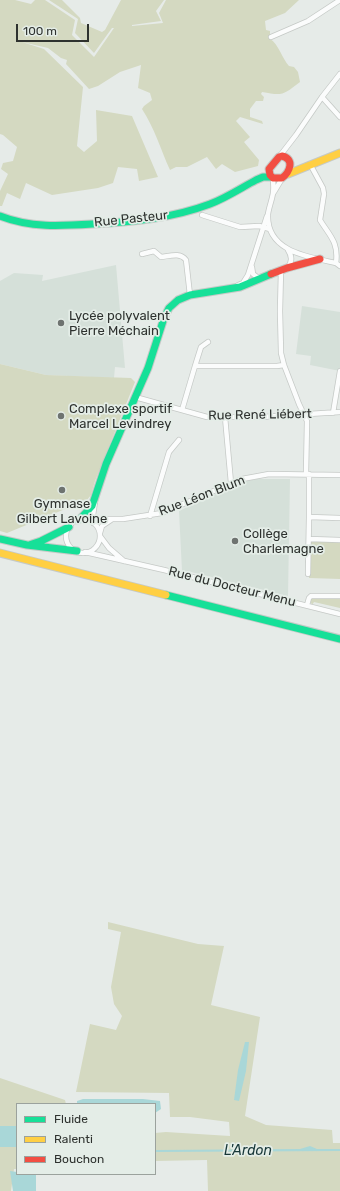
<!DOCTYPE html>
<html>
<head>
<meta charset="utf-8">
<style>
	body { margin:0 }
	#map { position:relative; width:340px; height:1191px; overflow:hidden; background:#e6ebe8; font-family:Rubik,sans-serif }
	canvas { display:block }
	.legend { position:absolute; left:16px; top:1103px; width:140px; height:72px; box-sizing:border-box; background:#e4ede7; border:1px solid #9ba29d; margin:0; padding:5px 7px; list-style:none; font-size:12px; color:#2e322f }
	.legend li { display:flex; align-items:center; gap:8px; height:20px }
	.legend b { width:20px; border:1px solid #9ba29d }
	.scale { position:absolute; left:16px; top:24px; width:73px; height:18px; box-sizing:border-box; border:2px solid #2e322f; border-top:0; padding-left:5px; font-size:12px; line-height:14px; white-space:nowrap; color:#2e322f; -webkit-text-stroke:3px #e4ede7; paint-order:stroke }
</style>
</head>
<body>
<div id="map">
<canvas width="340" height="1191"></canvas>
<ul class="legend">
<li><b style="height:5px;background:#16e098"></b>Fluide</li>
<li><b style="height:5px;background:#ffcf43"></b>Ralenti</li>
<li><b style="height:5px;background:#f24e42"></b>Bouchon</li>
</ul>
<div class="scale">100 m</div>
</div>
<script>
const c = document.querySelector('canvas').getContext('2d');
c.lineJoin = 'round';
function fill(path, color) {
  c.fillStyle = color;
  c.fill(path, 'evenodd');
}
function stroke(path, color, width, dash) {
  c.strokeStyle = color;
  c.lineWidth = width;
  c.lineCap = dash ? 'butt' : 'round';
  c.setLineDash(dash || []);
  c.stroke(path);
}
function label(font, color, halo, rows, align = 'center') {
  c.font = font + ' Rubik,sans-serif';
  c.lineWidth = 3.5;
  c.setLineDash([]);
  c.textBaseline = 'middle';
  c.strokeStyle = halo;
  c.fillStyle = color;
  for (const [text, x, y, turn = 0] of rows) {
    c.save();
    c.translate(x, y);
    c.rotate((+turn || 0) * Math.PI / 180);
    c.textAlign = isNaN(turn) ? turn : align;
    if (halo) c.strokeText(text, 0, 0);
    c.fillText(text, 0, 0);
    c.restore();
  }
}
fill(new Path2D(`
	M116 265 125 368 115 367 114 378 46 375 0 364V281L14 273 43 275 42 281Z
	M302 306 340 312V371L310 365 311 356 296 354Z
	M257 479H290L288 596 187 571H182L179 511 241 482Z`), '#d5e0d9');
fill(new Path2D(`
	M0 0H15L31 4 35 0H45L75 20 72 35 94 57 114 28H112L94 53 75 33 78 19 49 0H62L80 18 81 23 102 32 105 30 121 0H164L156 11 161 21 132 25V26L163 23 159 13 166 0H299L285 13 265 21 266 30 270 31V39C278 43 283 60 289 66L294 67 298 72 300 82C283 95 283 96 262 92L261 94 264 97 263 101H256L250 109V117L262 121 263 124 240 117 236 121 250 137 244 142 259 160 258 166 235 172 222 164 216 169 207 157 187 167H176L170 170C160 148 155 129 142 109L144 106 152 100 150 93 138 88 141 65 120 72 98 86 89 89 66 64 67 60 61 58 48 48 22 42 44 49 83 87 77 146 84 152 97 141 96 110 132 116 158 177 139 181 137 169 118 167 113 183 98 188 52 195 26 183 20 199 7 193 2 206H0V191L8 174 1 169 3 163 13 161 17 147 3 135 0 134Z
	M0 364 46 375 131 378 135 382 95 481 91 495 87 500 7 533 0 531Z
	M309 541H340V579L309 578Z
	M313 597H340V608L314 602 312 605 310 600Z
	M108 922 198 944 224 946 211 1005 260 1017 245 1116 266 1125 332 1130 333 1143H340V1191H208L207 1160 155 1161V1133L166 1132 230 1136 229 1122 190 1117H170L169 1093 76 1092 90 1024 116 1030 122 1016 114 1004 111 987 121 932 108 929Z
	M0 1078 65 1100 66 1104H17V1126H0Z
	M0 1147H17V1169H14L11 1191H0Z`), '#d4d9c1');
fill(new Path2D(`
	M245 1042H249L246 1071 239 1101 234 1100 238 1070Z
	M83 1099H143L160 1101 161 1109 155 1113V1104H77V1101Z
	M0 1126H17V1147H0Z
	M310 1146 317 1149H340V1151L155 1152V1150L300 1149Z
	M10 1171 17 1172V1174H36V1191H13Z`), '#a9d7d8');
const street = new Path2D(`
	M271 37 308 21 340 0
	M322 97 340 117
	M279 157 296 135 322 97 340 74
	M310 164 323 188 324 194 320 220C329 235 339 242 336 263
	M273 178C273 183 274 188 273 193 272 200 269 207 268 214 266 252 309 257 336 263L340 266
	M274 192 283 177
	M202 215 240 227 259 226 270 229
	M142 254 154 251 161 257C170 256 180 252 186 260L190 295
	M252 267 253 274 257 277H261
	M287 268C293 262 292 256 288 250
	M281 270 280 311 281 353 284 365 299 404 307 421 306 474
	M238 285 243 283 248 275 267 216
	M195 366 201 347 208 342
	M135 397 207 417H262L340 412
	M182 410 195 366H277L284 365
	M333 413 340 371
	M225 417 231 483
	M309 474V517L340 518
	M150 516 169 452 179 440
	M66 536a17 17 0 1 1 34 0a17 17 0 1 1-34 0Z
	M92 522 95 502
	M93 523 100 519H123L162 513 242 479 269 474 340 475
	M100 533 102 526 111 520
	M100 536 109 548 124 561
	M309 539 340 540
	M85 552 164 570 340 614
	M308 574 309 517
	M307 605 309 598 311 596H340`);
const fast = new Path2D(`
	M0 216C30 228 61 226 93 224 133 222 173 218 210 204 226 198 241 188 256 180L263 177H271
	M77 520 80 519 92 506 106 464 148 368 164 318 169 308 178 300 190 295 240 287 271 274
	M0 539 27 545 77 551
	M29 545 41 541 69 527
	M166 595 340 639`);
const slow = new Path2D(`
	M288 174 340 153
	M0 553 166 595`);
const jam = new Path2D(`
	M282 156C295 159 290 172 282 178H273L270 175 269 169 279 157Z
	M271 274 287 268 320 259`);
stroke(street, '#c5c9c6', 6);
stroke(fast, '#c5c9c6', 9);
stroke(slow, '#c5c9c6', 9);
stroke(jam, '#c5c9c6', 9);
stroke(street, '#fbfcfc', 4.5);
stroke(fast, '#16e098', 7);
stroke(slow, '#ffcf43', 7);
stroke(jam, '#f24e42', 7);
for (const [x, y, r, color] of [
	[61,323,4,"#6e7370"],
	[61,416,4,"#6e7370"],
	[62,490,4,"#6e7370"],
	[235,541,4,"#6e7370"]
]) {
  const dot = new Path2D();
  dot.arc(x, y, r, 0, 2 * Math.PI);
  c.fillStyle = color;
  c.fill(dot);
  stroke(dot, '#e4ede7', 1.5);
}
label('13px', '#2e322f', '#e4ede7', [
	["Rue Pasteur",131,219,-6],
	["Rue René Liébert",260,415,-1],
	["Rue Léon Blum",202,496,-21],
	["Rue du Docteur Menu",232,587,14]
]);
label('13px', '#2e322f', '#e4ede7', [
	["Lycée polyvalent",69,316],
	["Pierre Méchain",69,331],
	["Complexe sportif",69,409],
	["Marcel Levindrey",69,424],
	["Gymnase",62,504,"center"],
	["Gilbert Lavoine",62,519,"center"],
	["Collège",243,534],
	["Charlemagne",243,549]
], 'left');
label('italic 14px', '#173738', '#e4ede7', [
	["L'Ardon",248,1151]
]);
</script>
</body>
</html>
